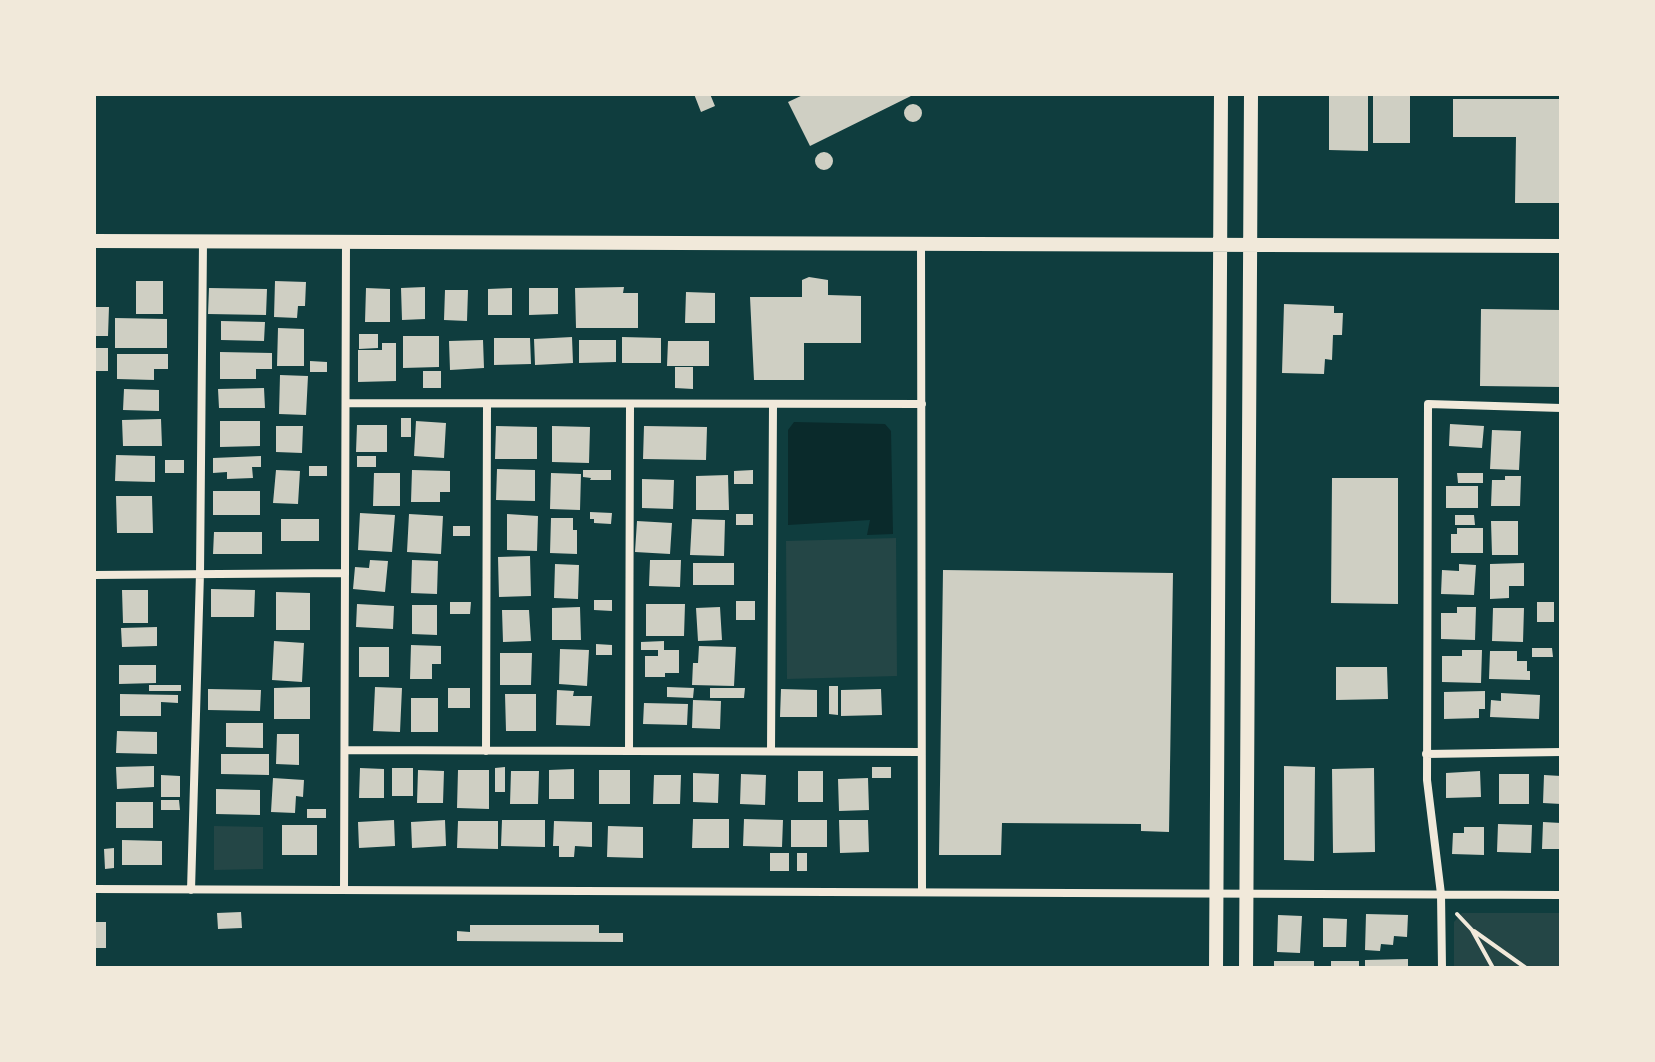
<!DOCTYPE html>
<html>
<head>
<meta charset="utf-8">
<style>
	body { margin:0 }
	#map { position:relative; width:1655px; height:1062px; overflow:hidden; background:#0f3d3e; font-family:"Roboto Condensed",sans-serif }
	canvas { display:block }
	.frame { position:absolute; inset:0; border:96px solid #f1e9da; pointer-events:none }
</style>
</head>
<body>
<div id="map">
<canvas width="1655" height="1062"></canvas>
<div class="frame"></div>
</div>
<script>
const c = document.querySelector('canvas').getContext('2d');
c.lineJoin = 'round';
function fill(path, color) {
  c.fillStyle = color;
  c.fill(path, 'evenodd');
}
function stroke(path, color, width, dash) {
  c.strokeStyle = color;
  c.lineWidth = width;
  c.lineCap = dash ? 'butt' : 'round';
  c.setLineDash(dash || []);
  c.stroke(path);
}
fill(new Path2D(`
	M896 538 897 676 787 679 786 541Z
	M214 826 263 827V869L214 870Z
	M1462 913H1561V968H1454V922Z`), '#244646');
fill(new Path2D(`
	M794 422 885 424 891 431 893 534 867 535 870 520 788 525V430Z`), '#0a2a2b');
fill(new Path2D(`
	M694 94H710L715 106 701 112Z
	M805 94 821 95 915 94 810 146 788 102Z
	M1329 94H1368V151L1329 150Z
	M1373 94H1410V143H1373Z
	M1453 99H1561V203H1515L1516 137H1453Z
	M904 113a9 9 0 1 1 18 0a9 9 0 1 1-18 0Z
	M815 161a9 9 0 1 1 18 0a9 9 0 1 1-18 0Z
	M809 277 828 280V295L861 296V343H804V380H754L750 297H802V280Z
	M136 281H163V314H136Z
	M275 281 306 282 305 306H298L297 318 274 317Z
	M425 287V319L402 320 401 288Z
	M624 287 623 293H638V328H576L575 288Z
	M209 288 267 289 266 315 208 314Z
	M366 288 390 289V322H365Z
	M512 288V315H488V289Z
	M529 288H558V314L529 315Z
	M445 290H468L467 321 444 320Z
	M686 292 715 293V323H685Z
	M1284 304 1334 306V313H1343L1342 335H1333L1332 360 1325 359 1324 374 1282 373Z
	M94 307H109L108 336H94Z
	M1481 309 1561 310V387L1480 386Z
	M115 318 167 319V348H115Z
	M221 321 265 322 264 341 221 340Z
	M278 328 304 329V366H277Z
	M359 334H378V348L359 349Z
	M403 336H439V367L403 368Z
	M572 337 573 363 535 365 534 339Z
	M622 337 661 338V363H622Z
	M494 338H530L531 364 494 365Z
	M483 340 484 368 450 370 449 341Z
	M579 340H616V362L579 363Z
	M668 341H709V366H667Z
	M382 343H396V381L358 382V350H382Z
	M95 348H108V371H95Z
	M220 352 272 353V369H256V379H220Z
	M117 354H168V369H154V380L117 379Z
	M310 361 327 362V372H310Z
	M675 367H693V389L675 388Z
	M423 371H441V388H423Z
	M280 375 308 376 306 415 279 414Z
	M264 388 265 408H219L218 389Z
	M124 389 159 390V411L123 410Z
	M401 418H411V437H401Z
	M161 419 162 446H123L122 420Z
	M220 421H260V446L220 447Z
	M416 421 446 423 444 458 414 456Z
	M1450 424 1484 426 1482 448 1449 446Z
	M357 425H387V452H356Z
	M276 426H303L302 453 276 452Z
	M496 426 537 427V459H495Z
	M552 426 590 427 589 463 552 462Z
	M644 426 707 427 706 460 643 459Z
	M1492 430 1521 431 1519 470 1490 469Z
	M116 455 155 456V482L115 481Z
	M261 456V467H252L253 478 227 479V472L213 473V458Z
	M357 456H376V467H357Z
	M165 460H184V473H165Z
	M309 466H327V476H309Z
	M497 469 535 470V501L496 500Z
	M276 470 300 471 298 504 273 503Z
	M412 470 450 471V492H440V502H411Z
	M583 470H611V480H590L591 478 583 477Z
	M753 470V484H734V471Z
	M374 473H400V506H373Z
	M551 473 581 474 580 510 550 509Z
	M1457 473H1483V483H1458Z
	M728 475 729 510H696V476Z
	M1505 476H1521L1520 506H1491L1492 480H1505Z
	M1332 478H1398V604L1331 603Z
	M642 479 674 480 673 509 642 508Z
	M1446 486H1478V508H1446Z
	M213 491H260V515H213Z
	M116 496H152L153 533H117Z
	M590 512 612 513 611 524 594 523V519H590Z
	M360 513 395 515 392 552 358 550Z
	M409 514 443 516 441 554 407 552Z
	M507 514 538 516 537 551 507 550Z
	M736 514H753V525H736Z
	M1455 515H1474L1475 525H1455Z
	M551 518H573V530H577V554L550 553Z
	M281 519H319V541H281Z
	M692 519 725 520 724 556 690 555Z
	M637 521 672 523 670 554 635 552Z
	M1491 521H1518V555H1492Z
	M453 526H470V536H453Z
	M1457 528H1483V553H1451V534H1457Z
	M214 532H262V554H213Z
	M530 556 531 596 499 597 498 557Z
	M370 560 388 561 385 592 353 589 355 567 369 568Z
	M412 560 438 561 437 594 411 593Z
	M650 560H681L680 587 649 586Z
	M693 563H734V585H693Z
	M1524 563V586H1509V598L1490 599V564Z
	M555 564 579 565 578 599 554 598Z
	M1459 564 1476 565 1474 595 1441 594 1442 570 1459 571Z
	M943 570 1173 573 1169 832 1141 831V824L1002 823 1001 855H939Z
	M211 589 255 590 254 617H211Z
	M122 590H148V623H123Z
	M276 592 310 593V630H276Z
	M594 600H612V611L594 610Z
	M736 601H755V620H736Z
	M450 602H471L470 614H450Z
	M1537 602H1554V622H1537Z
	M357 604 394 606 393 629 356 627Z
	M646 604H685L684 636H646Z
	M412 605H437V635L412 634Z
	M580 607 581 640H552V608Z
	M720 607 722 640 698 641 696 608Z
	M1457 607H1476L1475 640 1441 639V613H1457Z
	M1493 608H1524L1523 642 1492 641Z
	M502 610H529L531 641 503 642Z
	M157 627V646L122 647 121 628Z
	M274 641 304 643 302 682 272 680Z
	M664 641V650H679V673H665V677H645V656H658V650H641V642Z
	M596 644 612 645V655H596Z
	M411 645 441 646V664H432V679H410Z
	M699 646 736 647 734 686 692 685 693 663H698Z
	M359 647H389V677H359Z
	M1532 648H1552L1553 657H1532Z
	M560 649 589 650 587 686 559 684Z
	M1462 650H1482L1481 683 1442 682V656H1462Z
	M1490 651H1517V661H1527V671H1530V680L1489 679Z
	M500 653H532L531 685H500Z
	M119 665H156V683L119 684Z
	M1336 667H1387L1388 699 1336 700Z
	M149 685H181V691H149Z
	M829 686H838V715L829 714Z
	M310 687V719H274V688Z
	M375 687 402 688 400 732 373 731Z
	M667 687 694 688 693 698 667 697Z
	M448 688H470V708H448Z
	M710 688H745L744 698H710Z
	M208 689 261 690 260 711 208 710Z
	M781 689 817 690V717H780Z
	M881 689 882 715 841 716V690Z
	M557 690 574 691 573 696H592L590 726 556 725Z
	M1485 691V709H1479V718L1444 719V692Z
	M1501 693 1540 695 1539 719 1490 717 1491 700 1501 701Z
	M120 694 178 695V703L161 702V716H120Z
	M505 694H536V731H506Z
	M411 698H438V732H411Z
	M693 700 721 701 720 729 692 728Z
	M644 703 688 704 687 725 643 724Z
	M226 723H263V748L226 747Z
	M117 731 157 732V754L116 753Z
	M277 734H299V765L276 764Z
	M221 754H269V775L221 774Z
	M154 766V787L117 789 116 767Z
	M1284 766 1315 767 1314 861 1284 860Z
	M505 767V792H495V768Z
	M872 767H891V778H872Z
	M360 768 384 769V798H359Z
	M392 768H413V796H392Z
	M1374 768 1375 852 1333 853 1332 769Z
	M574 769V799H549V770Z
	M418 770 444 771 443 803H417Z
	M458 770H489V809L457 808Z
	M599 770H630V804H599Z
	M511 771H539L538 804H510Z
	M798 771H823V802H798Z
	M1480 771 1481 797 1446 798V773Z
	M693 773 719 774 718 803 693 802Z
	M741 774 766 775 765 805 740 804Z
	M1499 774H1529V804H1499Z
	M161 775 180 776V797H161Z
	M654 775H681L680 804H653Z
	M1544 775 1561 776V804L1543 803Z
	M273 778 304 780 303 797 296 796 295 813 271 812Z
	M868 778 869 810 839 811 838 779Z
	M216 789 260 790V815L216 814Z
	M161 800H179L180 810H161Z
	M116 802H153V828H116Z
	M307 809H326V818H307Z
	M693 819H729V848H692Z
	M744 819 783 820 782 847 743 846Z
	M394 820 395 846 359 848 358 822Z
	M445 820 446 846 412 848 411 822Z
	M502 820H545V847L501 846Z
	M791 820H827V847H791Z
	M839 820H868L869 852 840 853Z
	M458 821H498V849L457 848Z
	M554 821 592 822V847L575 846 574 857H559V846H553Z
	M1543 822 1561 823V849H1542Z
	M1498 824 1532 825 1531 853 1497 852Z
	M282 825H317V855H282Z
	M608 826 643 827V858L607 857Z
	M1464 827H1484V855L1452 854 1453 833H1464Z
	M122 840 162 841V865H122Z
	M114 848V868L105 869 104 849Z
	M770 853H789V871H770Z
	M797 853H807V871H797Z
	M241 912 242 928 218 929 217 913Z
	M1366 914 1408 915 1407 937 1394 936 1393 945 1381 944 1380 951 1365 950Z
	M1278 915 1302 916 1300 953 1277 952Z
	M1323 918 1347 919 1346 947H1323Z
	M94 922H106V948H94Z
	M470 925H599V933H623V942L457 941V931L470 932Z
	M1408 959V968H1365V960Z
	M1274 961H1314V968H1274Z
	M1331 961H1359V968H1331Z`), '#cfcfc3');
stroke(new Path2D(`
	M1457 914 1472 930 1493 968
	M1474 931 1526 968`), '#f1e9da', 4);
stroke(new Path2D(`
	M921 243 922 892
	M346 403 922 404
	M94 575 345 573
	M345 750 921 752
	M486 751 487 404
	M629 751 630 404
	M771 751 773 405
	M1426 754 1561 752
	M94 889 1561 895
	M191 890 200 573 203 242
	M344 890 346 242
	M1442 968 1441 894 1427 780 1428 404 1561 408`), '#f1e9da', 8);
stroke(new Path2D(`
	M94 241 1561 246
	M1216 968 1221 94
	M1246 968 1251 94`), '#f1e9da', 14);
</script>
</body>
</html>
